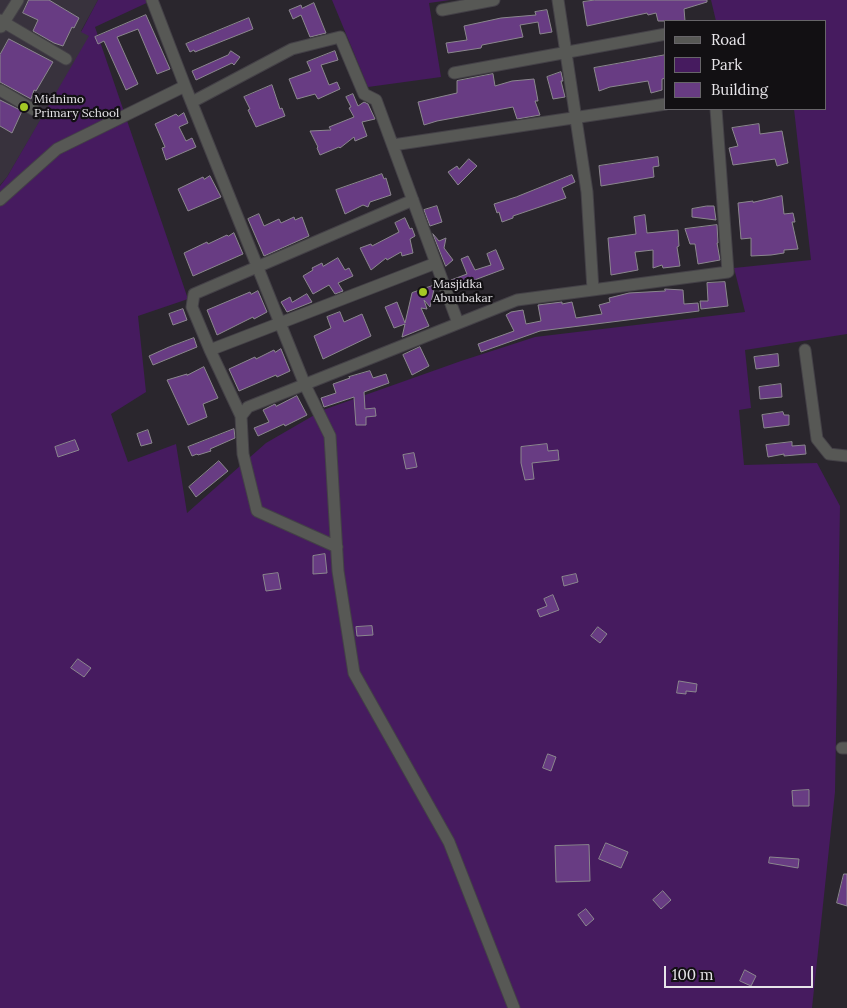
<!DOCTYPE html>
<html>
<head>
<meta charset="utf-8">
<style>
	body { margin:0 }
	#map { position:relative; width:847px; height:1008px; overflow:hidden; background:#2a262d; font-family:Lora,serif }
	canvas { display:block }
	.legend { position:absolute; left:664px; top:20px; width:162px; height:90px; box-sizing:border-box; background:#121013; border:1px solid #676569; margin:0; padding:6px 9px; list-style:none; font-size:15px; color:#e7e5e9 }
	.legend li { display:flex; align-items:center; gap:10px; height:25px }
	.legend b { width:25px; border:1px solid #676569 }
	.scale { position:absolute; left:664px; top:966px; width:149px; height:22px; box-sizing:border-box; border:2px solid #e7e5e9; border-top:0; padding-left:6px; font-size:15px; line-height:18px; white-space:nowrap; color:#e7e5e9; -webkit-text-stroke:4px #121013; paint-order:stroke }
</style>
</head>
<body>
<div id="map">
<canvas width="847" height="1008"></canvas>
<ul class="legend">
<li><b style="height:6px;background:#575855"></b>Road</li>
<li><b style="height:14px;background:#461b5f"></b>Park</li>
<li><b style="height:14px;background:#683c83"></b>Building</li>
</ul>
<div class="scale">100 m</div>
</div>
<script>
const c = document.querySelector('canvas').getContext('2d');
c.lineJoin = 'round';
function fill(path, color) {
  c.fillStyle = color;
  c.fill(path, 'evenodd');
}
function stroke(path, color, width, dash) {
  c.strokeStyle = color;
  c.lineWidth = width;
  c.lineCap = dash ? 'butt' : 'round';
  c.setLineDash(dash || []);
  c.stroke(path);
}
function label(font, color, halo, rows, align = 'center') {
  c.font = font + ' Lora,serif';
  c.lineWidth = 4.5;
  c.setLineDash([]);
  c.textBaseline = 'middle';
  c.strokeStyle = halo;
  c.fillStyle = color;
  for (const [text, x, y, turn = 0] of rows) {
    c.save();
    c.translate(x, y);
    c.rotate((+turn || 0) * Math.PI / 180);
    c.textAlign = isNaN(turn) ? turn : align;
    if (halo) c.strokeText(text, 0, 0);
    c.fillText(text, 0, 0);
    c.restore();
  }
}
fill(new Path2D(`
	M0 0H98L81 31 90 36 7 177 0 185Z`), '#38323d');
fill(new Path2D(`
	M98 0H153L95 27 188 299 138 316 146 392 111 414 128 462 176 444 187 513 266 443 323 410 461 361 535 337 745 312 734 268 811 260 794 109H826V21H716L711 0H847V334L745 350 751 408 739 410 744 465 817 463 840 506 835 792 812 1008H0V186L7 177 89 36 81 32Z
	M332 0H450L429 3 441 77 368 87Z`), '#461b5f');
const building = new Path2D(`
	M29 0H49L79 18 74 28 72 27 63 46 54 43 33 31 38 20 23 13Z
	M595 0H707V2L684 9 685 21H658L656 13 648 15 647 13 587 26 583 2Z
	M314 3 326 33 310 37 301 15 293 19 289 10 301 5 302 8Z
	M547 10 552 32 540 34 538 22 520 25 523 37 482 45 481 48 448 53 446 43 467 40 464 26 501 18 536 15 535 12Z
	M146 15 170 69 157 74 138 29 117 37 138 84 126 90 104 41 98 44 95 37Z
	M249 18 253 29 195 52 194 50 190 52 186 44Z
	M9 39 53 62 36 91 34 90 31 99 0 82V55Z
	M231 51 240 57 234 65 232 63 196 80 192 71 228 55Z
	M335 51 338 60 321 65 329 85 337 82 340 89 318 99 315 94 297 99 289 79 311 71 307 62Z
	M666 55V78L662 79V90L651 93 648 81 610 87 599 91 594 68Z
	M561 72 563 81H561L565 97 553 99 547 77Z
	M493 74 495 86 512 81 534 79 538 101H535L540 115 517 119 513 107 437 121 424 125 418 102 457 93V81Z
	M272 85 280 109 282 108 285 116 256 127 248 110 250 109 244 97Z
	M353 94 358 106 364 102 368 104 375 119 362 122 367 136 355 141 354 137 340 148 339 147 320 155 317 148 318 147 310 131 331 130 329 127 354 117 349 108 351 107 346 97Z
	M0 100 22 111 12 133 0 126Z
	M184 113 188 123 179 127 186 141 192 138 196 147 166 160 162 148 165 147 155 124 176 114 178 116Z
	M759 124 760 134 782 131 788 163 777 166 775 159 733 165 729 148 738 146 732 128Z
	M658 157 659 166 653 167 654 177 601 186 599 166Z
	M469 159 477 166 458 185 448 172 457 166 459 169Z
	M382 174 384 179 386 178 391 195 370 202 368 207 363 205 345 214 336 190Z
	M572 175 575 182 562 188 566 198 513 216V218L502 222 499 212 497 213 494 204 516 197Z
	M210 176 221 197 188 211 178 189 203 177 204 179Z
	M782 196 784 214 793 213 795 222H792L798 249 784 250V253L771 255 751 256V238L741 239 738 203 753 201V202Z
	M437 206 442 222 430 226 424 210Z
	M707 206H714L716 220 692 217V209Z
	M259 214 264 226 279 219 281 223 294 217 295 220 302 217 309 236 264 256 248 219Z
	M645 215 647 233 678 230 679 246 677 247 680 266 663 268 662 265 653 268V250L635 252 638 270 611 275 608 238 636 234 634 217Z
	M405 218 410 229 412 228 415 236 410 239 413 253 402 256 401 252 387 260 386 258 371 270 360 248 371 244 372 246 399 232 395 223Z
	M717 225 718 243H717L720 260 698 264 695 244H690L685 229Z
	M234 233 243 254 193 276 184 253 207 242 208 244 227 235 228 236Z
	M433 234 439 241 446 238 444 248 453 260 446 266Z
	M496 250 504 269 453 288 451 280 467 274 461 259 468 256 475 270 491 265 487 254Z
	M338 258 345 270 349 268 353 276 338 283 343 291 335 294 329 285 313 294 303 276 313 270 312 268 322 263 323 266Z
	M725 282 728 306 701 309 700 301H708L707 283Z
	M435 285 430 307 424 300 427 309 421 308 429 326 402 337 405 324 394 328 385 307 397 302 405 323 412 293Z
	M665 289 683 290 684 304 698 303 699 311 540 331 481 352 478 344 514 331 506 315 511 312 523 310 526 324 541 321 538 305 562 302V304L572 302 576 318 602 314 599 305 610 302 609 298 629 293 665 291Z
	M258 291 267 312 254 319 253 317 217 335 207 310 250 292 251 294Z
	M307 294 312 302 287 312 281 302 290 297 292 302Z
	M183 309 187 320 173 325 169 314Z
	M340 312 344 322 362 314 371 336 323 359 314 336 331 328 327 317Z
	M194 338 197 347 153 365 149 356 169 347Z
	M420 347 429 366 412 375 403 355Z
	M281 349 290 371 277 377 276 375 239 391 229 369 255 357 256 359 274 350 275 352Z
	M778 354 779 366 756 369 754 357Z
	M204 367 218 398 203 404 207 417 188 425 167 380 187 374V375Z
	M370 371 373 378 386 374 389 383 364 392 365 409 375 408 376 416 366 417V425H356L354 397 324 407 321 398 336 393 333 384 350 378 349 377Z
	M781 384 782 397 760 399 759 387Z
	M297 396 307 415 285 426 284 424 258 436 254 428 269 422 263 410 275 404 276 406Z
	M783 412 784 415H789V425L764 428 762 415Z
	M234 429 235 438 210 449 211 451 198 455 197 454 192 456 188 447Z
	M148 430 152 443 141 446 137 434Z
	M75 440 79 450 58 457 55 447Z
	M792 442V446L805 445 806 454 784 456V454L768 457 766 445Z
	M547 444 548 451 558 450 559 460 532 463 534 479 525 480 521 463V447Z
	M414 453 417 467 406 469 403 455Z
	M219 461 228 471 196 497 189 487Z
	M325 554 327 573 313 574V556Z
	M278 573 281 589 266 591 263 575Z
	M576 574 578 582 564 586 562 577Z
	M553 595 559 610 540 617 537 610 547 606 544 599Z
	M372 626 373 635 357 636 356 627Z
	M598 627 607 634 600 643 591 636Z
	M78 659 91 668 84 677 71 668Z
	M679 681 697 684 696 692 686 691V694L677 693Z
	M548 754 556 757 551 771 543 768Z
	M809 790V806H793L792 791Z
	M606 843 628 852 621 868 599 859Z
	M589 845 590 881 556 882 555 846Z
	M770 857 799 859 798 868 769 863Z
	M844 874H847V906L837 903Z
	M663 891 671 900 661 909 653 900Z
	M586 909 594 919 586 926 578 915Z
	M745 970 756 976 751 986 740 981Z`);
fill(building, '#683c83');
stroke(building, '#8b878e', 1);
const minor = new Path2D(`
	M152 0 185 86
	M558 0 587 192 593 290
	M442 10 494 0
	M0 20 66 59
	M1 27 18 0
	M454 73 666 34
	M0 90 34 110
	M192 102 292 49 340 37 364 94 376 100 458 323
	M393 145 666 104
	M0 200 57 149 185 86 280 323 305 385 330 436 338 571 354 673 449 842 514 1008
	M210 350 436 263
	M805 350 817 439 829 454 847 456
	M241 416 210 350 192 307 194 294 413 200
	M337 547 257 511 243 454 241 416 248 407 517 300 728 272 716 109
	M842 748H847`);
stroke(minor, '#444147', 13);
stroke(minor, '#575855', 11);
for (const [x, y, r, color] of [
	[24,107,5,"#a4c825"],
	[423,292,5,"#a4c825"]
]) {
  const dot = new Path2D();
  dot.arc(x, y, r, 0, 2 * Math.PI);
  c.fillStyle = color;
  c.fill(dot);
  stroke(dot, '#121013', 2);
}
label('12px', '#e7e5e9', '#121013', [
	["Midnimo",34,100],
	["Primary School",34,114],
	["Masjidka",433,285],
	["Abuubakar",433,299]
], 'left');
</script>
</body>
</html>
